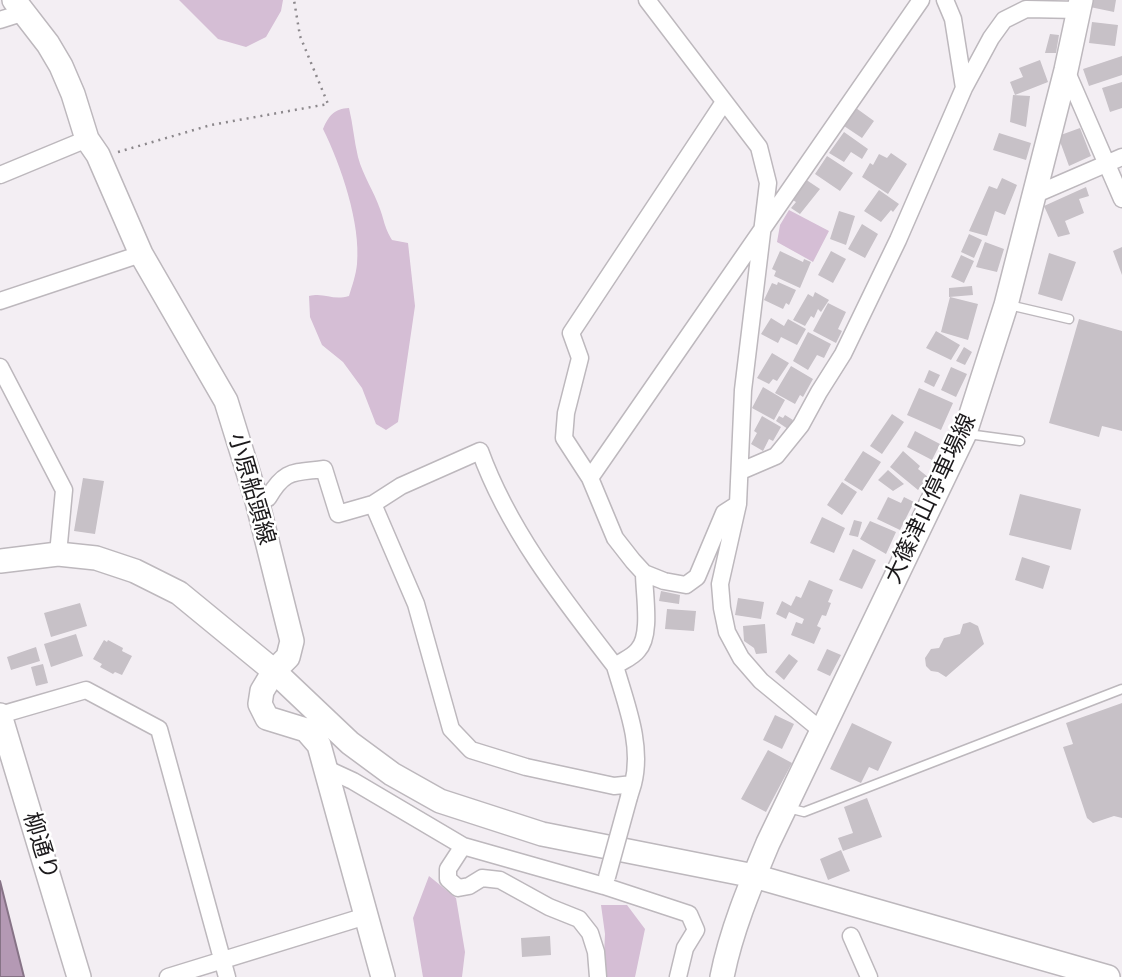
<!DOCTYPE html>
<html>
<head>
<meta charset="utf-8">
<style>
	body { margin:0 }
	canvas { display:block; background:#f3eef3 }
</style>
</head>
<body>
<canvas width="1122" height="977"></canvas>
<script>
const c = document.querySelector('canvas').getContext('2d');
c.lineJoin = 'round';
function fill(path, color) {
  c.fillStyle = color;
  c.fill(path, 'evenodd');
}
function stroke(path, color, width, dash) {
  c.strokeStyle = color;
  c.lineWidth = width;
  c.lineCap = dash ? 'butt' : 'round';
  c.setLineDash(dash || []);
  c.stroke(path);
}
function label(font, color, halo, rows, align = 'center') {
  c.font = font + ' "Fira Sans","Noto Sans JP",sans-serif';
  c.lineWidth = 5;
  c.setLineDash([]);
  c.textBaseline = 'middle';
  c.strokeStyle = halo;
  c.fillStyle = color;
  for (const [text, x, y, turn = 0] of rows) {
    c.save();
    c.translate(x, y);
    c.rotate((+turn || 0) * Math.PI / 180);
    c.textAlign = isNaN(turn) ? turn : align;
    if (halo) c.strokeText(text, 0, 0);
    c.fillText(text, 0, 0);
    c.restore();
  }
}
fill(new Path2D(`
	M179 0H283L281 11 266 37 246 47 218 39Z
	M349 108C353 124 354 141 358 157 363 176 374 191 380 209 385 223 384 226 392 240L408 243 415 306 398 422 386 430 376 424 362 388 343 362 322 345 310 317 309 296C325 292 332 301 349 296 352 286 356 275 357 264 361 224 341 165 323 129 329 115 334 109 349 108Z
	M789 210 829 231 813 262 777 242 780 225Z
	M429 876 456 898 465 952 462 977H423L413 918Z
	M601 905H627L645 929 635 977H603L605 934Z`), '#d5bed5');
const water = new Path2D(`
	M0 881 24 977H0Z`);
fill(water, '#b499b4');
stroke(water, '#867386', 2);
fill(new Path2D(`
	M1092 0H1116L1114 12 1090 7Z
	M1092 22 1118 25 1115 46 1089 43Z
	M1050 34 1059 35 1056 53H1045Z
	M1122 56V75L1089 86 1083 69Z
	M1040 60 1048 82 1015 95 1010 82 1023 77 1019 68Z
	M1122 82V108L1110 112 1102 88Z
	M1013 95 1030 96 1026 127 1010 122Z
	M856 108 874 121 862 138 844 126Z
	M1080 128 1091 156 1069 166 1058 136Z
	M844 132 868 149 862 159 851 152 844 162 829 153Z
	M999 133 1031 143 1026 160 993 150Z
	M891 153 907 164 888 194 862 177 870 163 873 165 879 154 887 158Z
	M827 156 853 173 840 191 815 174Z
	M1002 178 1017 185 1005 215 995 211 987 236 969 231 989 186 997 189Z
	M805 179 820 189 800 214 791 208 796 202 791 199Z
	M1086 187 1089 196 1079 199 1084 213 1065 221 1070 234 1058 237 1044 206Z
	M879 190 899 204 893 212 891 210 881 222 864 211Z
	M839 211 855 216 846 245 830 239Z
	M862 224 878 234 865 258 848 249Z
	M969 234 982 240 974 258 961 252Z
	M985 242 1004 249 997 272 976 267Z
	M1122 247V275L1113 251Z
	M780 251 803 262 804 259 811 262 800 288 774 276 776 271 772 269Z
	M831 251 846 259 833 283 818 275Z
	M1049 253 1076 262 1062 301 1038 294Z
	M961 255 974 261 964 283 951 277Z
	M778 282 796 290 789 305 786 303 783 309 764 300 772 283 777 285Z
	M972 286 973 295 949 297V288Z
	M815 292 829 300 821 312 818 309 814 318 811 316 805 326 793 320 808 294 813 297Z
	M950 297 978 304 968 340 941 332Z
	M828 303 846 312 838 329 842 331 836 343 813 331Z
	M771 318 784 326 788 319 806 329 797 345 781 337 778 343 761 334Z
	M1079 319 1122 331V431L1102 426 1099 437 1049 423Z
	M936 331 960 345 951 360 926 348Z
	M808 332 831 344 824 358 817 355 808 370 793 361Z
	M964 347 972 352 965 365 956 361Z
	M772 353 789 363 777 381 773 379 769 384 757 378Z
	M791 366 813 379 803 397 800 395 795 404 775 393Z
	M951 367 967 374 956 397 941 390Z
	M929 370 940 375 934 387 924 382Z
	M763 387 785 400 774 420 752 408Z
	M919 388 953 403 941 430 907 415Z
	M892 414 904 422 882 454 870 446Z
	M785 415 793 420 788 429 776 421 779 416 783 418Z
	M762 416 781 427 773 441 769 439 763 451 751 444 757 433 754 431Z
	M915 431 940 444 932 460 907 447Z
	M863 451 881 462 862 491 844 480Z
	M903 451 920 466 918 469 928 477 918 490 890 467Z
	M888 470 904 484 893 491 878 480Z
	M83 478 104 481 95 534 74 531Z
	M842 482 857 492 842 515 827 505Z
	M1020 494 1081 509 1071 550 1009 535Z
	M888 497 901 503 904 497 914 502 900 530 877 519Z
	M822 517 845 528 834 553 810 543Z
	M854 520 862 522 858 537 849 535Z
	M870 521 896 532 886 554 860 539Z
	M853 549 876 560 862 589 839 580Z
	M1022 557 1050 566 1043 589 1015 580Z
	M809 580 833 590 828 602 831 603 826 616 822 615 817 626 821 628 814 644 791 635 796 622 802 624 804 619 789 612 786 619 776 614 782 601 791 606 796 596 801 598Z
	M661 591 680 595 679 604 659 601Z
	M738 598 764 602 761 619 735 615Z
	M80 603 87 626 51 637 44 613Z
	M667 609 696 611 694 631 665 629Z
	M970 622 978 626 984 644 946 677 938 672 931 671 926 666 925 658 931 649 939 648 944 638 960 634 963 624Z
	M765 624 767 653 756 654 754 648 744 641 743 626Z
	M76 634 83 656 51 667 44 644Z
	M104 640 107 642 108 640 123 648 122 651 132 656 122 675 115 672 113 674 100 667 102 664 93 659Z
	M36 647 40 661 11 670 7 657Z
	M827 649 841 655 830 676 817 670Z
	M789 654 798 661 784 680 775 672Z
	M43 664 48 683 36 686 31 667Z
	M1122 703V818L1114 816 1093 823 1087 818 1063 747 1073 744 1066 723Z
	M775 715 794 724 782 749 763 740Z
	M852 723 892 742 878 771 869 767 861 783 830 769Z
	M768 750 792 763 766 812 741 799Z
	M867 798 882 837 843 851 838 838 853 833 844 807Z
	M841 850 850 871 828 880 820 859Z
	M550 936 551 955 522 957 521 938Z`), '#c7c1c7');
const lane = new Path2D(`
	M1009 305 1069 319
	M968 434 1020 441
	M788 808 804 812 1122 689`);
const street = new Path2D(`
	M647 0 759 147 768 183 743 390 738 504 720 584 722 608 727 632 741 658 761 681 822 731
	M945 0 953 19 964 88
	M0 20 22 13
	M1066 70 1122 199
	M724 102 571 333 580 358 566 413 564 438 590 478 615 538 633 561 644 573 664 581 686 585 697 577 724 513 738 504
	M0 175 87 139
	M1034 195 1122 157
	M0 301 141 254
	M0 367 64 490 58 554
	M741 471 776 456 801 425 819 392 843 354 898 240 964 88 991 38 1004 20 1026 9 1079 10
	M590 478 921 0
	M257 501 268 498C285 469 293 473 324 469L338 514 373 504 416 604 451 729 471 750 526 767 614 786 633 784 629 797
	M373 504 401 486 480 451C509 531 563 599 615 666 622 661 633 657 638 650 652 635 644 594 644 573
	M615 666C626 704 643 745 633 784
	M0 715 86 690 159 729 227 977
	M327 769 353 781 463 846 604 886 689 914 696 930 685 948 678 977
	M463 846 448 869V879L458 888 469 886 482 878 500 880 549 907 579 919 590 933 596 952 598 977
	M851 936 869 977
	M168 977 366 916`);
const secondary = new Path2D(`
	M14 0 48 44 61 66 73 94 87 139 98 155 141 254 226 401 257 501 292 641 288 657 274 671 262 691 260 704 267 718 306 730 319 745 383 977
	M0 561 58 554 96 558 135 571 179 593 274 671 350 743 392 774 440 801 542 834 754 876 1108 977
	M0 715 79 977
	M722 977C731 931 750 886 768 843L965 433 1006 305 1066 70 1081 0`);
stroke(lane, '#bdb8bd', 11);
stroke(street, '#bdb8bd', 19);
stroke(secondary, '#bdb8bd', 26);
stroke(new Path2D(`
	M118 152 211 125 328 104 300 36 294 0`), '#8c888c', 2.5, [2, 5]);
stroke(lane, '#fff', 8);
stroke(street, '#fff', 16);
stroke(secondary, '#fff', 23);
const streetBridge = new Path2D(`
	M607 877 629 797`);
stroke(streetBridge, '#bdb8bd', 19, []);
stroke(streetBridge, '#fff', 16);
label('23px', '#1c1a1c', '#fff', [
	["小原船頭線",251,489,74],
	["大篠津山停車場線",931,499,-65],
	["柳通り",40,846,73]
]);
</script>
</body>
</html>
